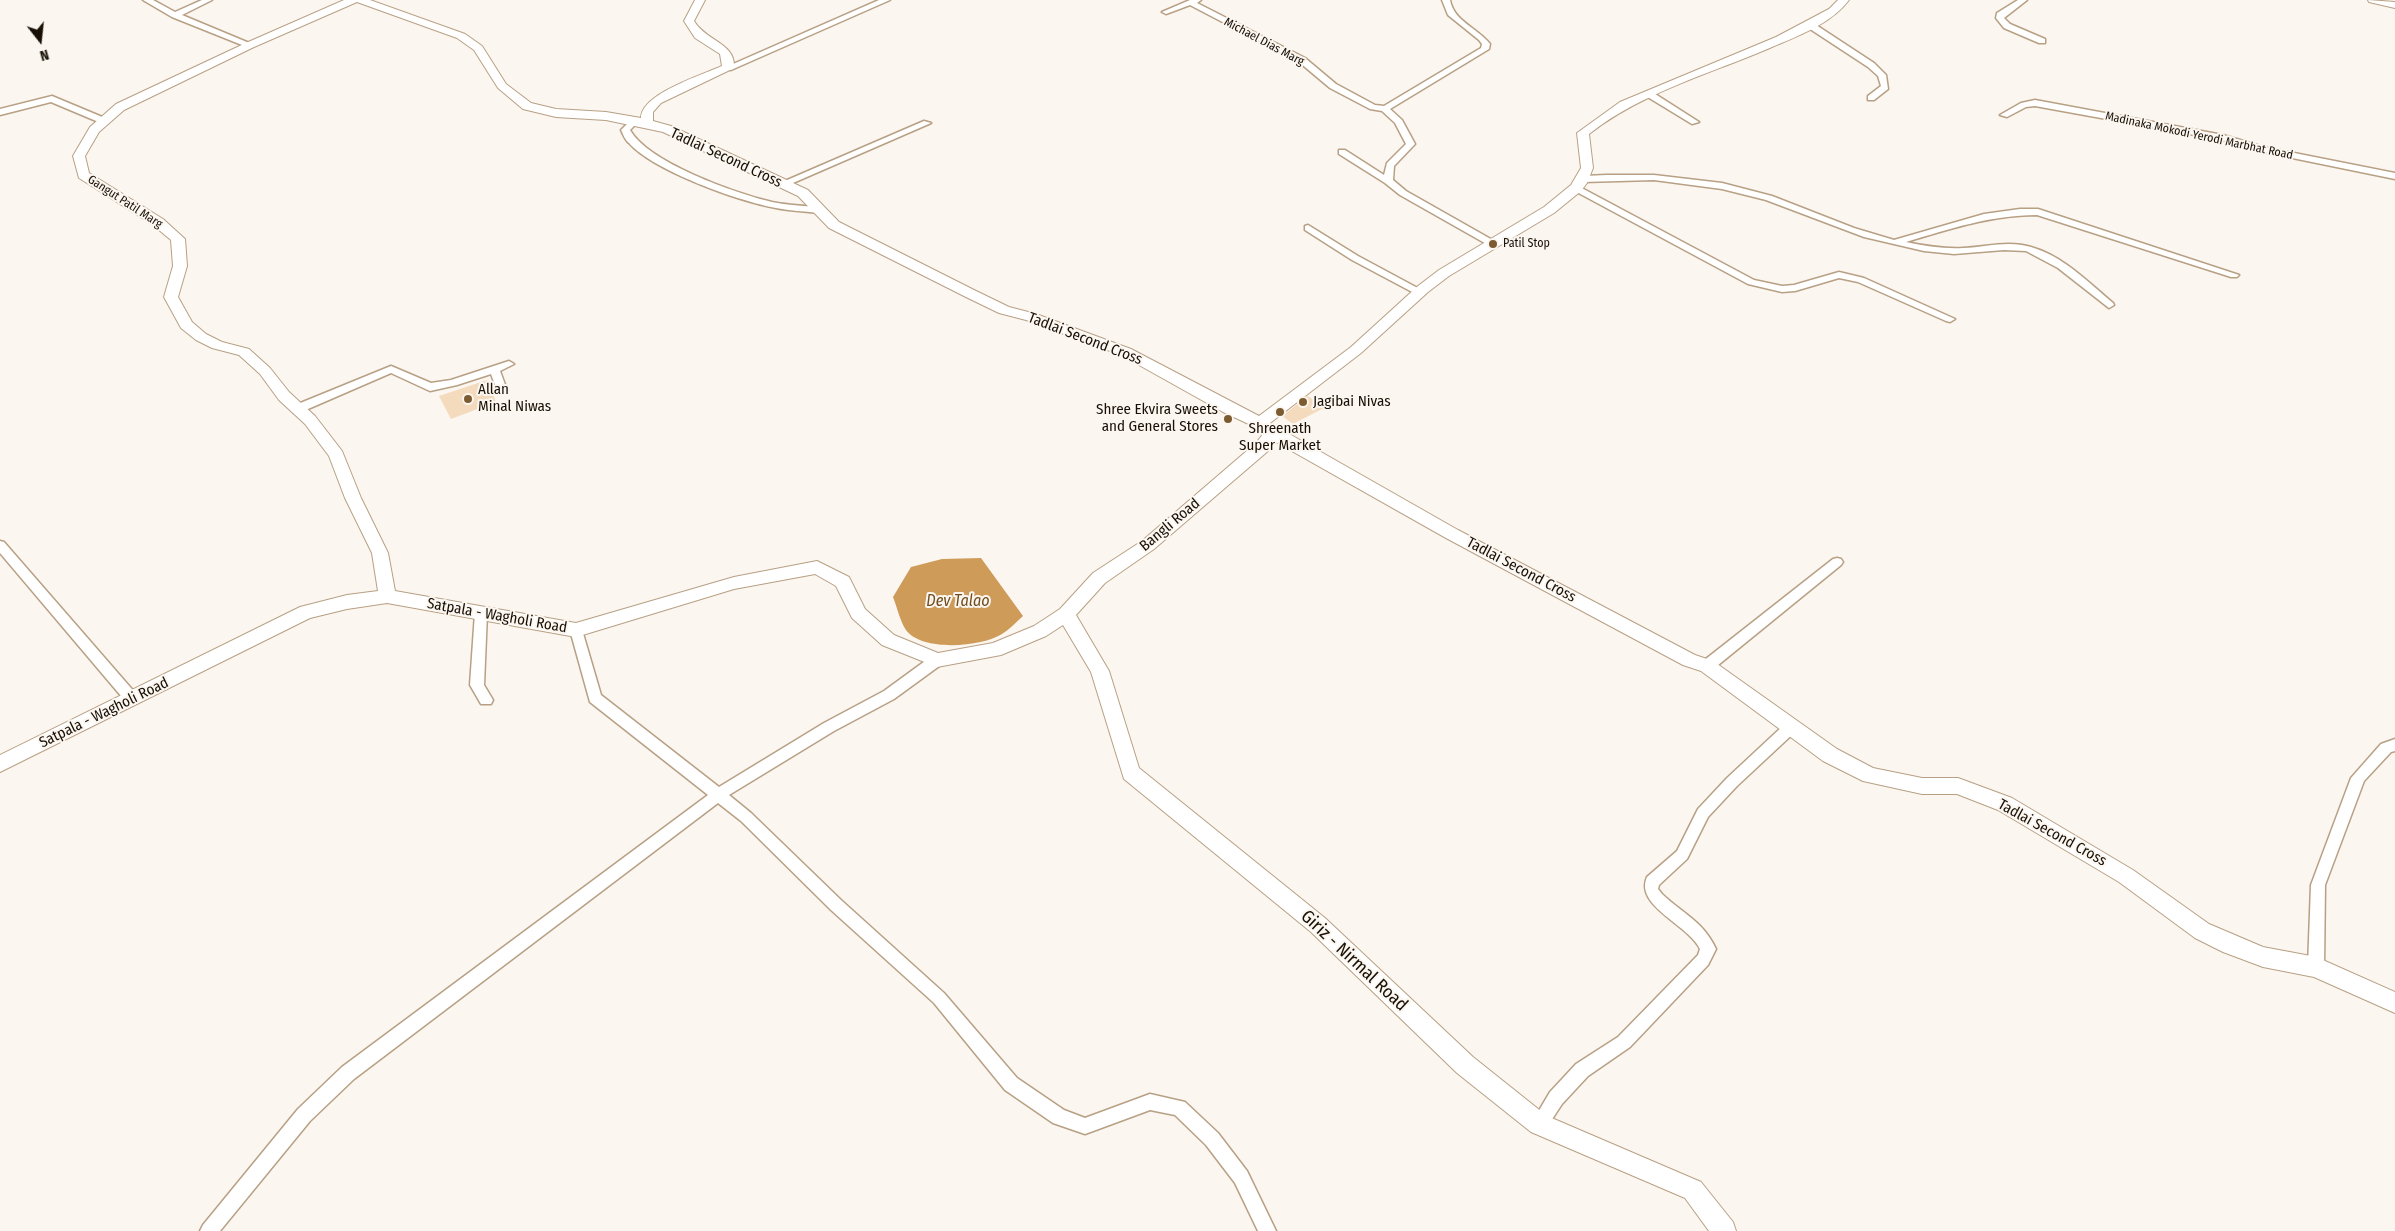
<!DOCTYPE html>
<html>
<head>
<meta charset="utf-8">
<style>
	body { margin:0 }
	#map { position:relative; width:2395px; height:1231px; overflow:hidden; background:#fbf6f0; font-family:"Fira Sans Condensed",sans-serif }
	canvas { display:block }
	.north { position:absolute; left:15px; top:15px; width:50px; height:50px; -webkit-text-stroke:4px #fbf6f0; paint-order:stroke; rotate:164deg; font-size:14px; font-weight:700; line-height:20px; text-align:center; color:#181006 }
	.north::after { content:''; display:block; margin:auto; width:18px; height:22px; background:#181006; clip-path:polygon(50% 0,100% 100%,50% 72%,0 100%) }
</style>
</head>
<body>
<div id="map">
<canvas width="2395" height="1231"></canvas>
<div class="north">N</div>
</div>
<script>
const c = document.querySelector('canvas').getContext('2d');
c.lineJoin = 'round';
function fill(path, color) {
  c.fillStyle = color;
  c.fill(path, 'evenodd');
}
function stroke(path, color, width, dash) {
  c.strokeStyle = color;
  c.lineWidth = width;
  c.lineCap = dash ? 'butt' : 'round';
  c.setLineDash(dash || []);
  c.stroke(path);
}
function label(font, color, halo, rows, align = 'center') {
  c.font = font + ' "Fira Sans Condensed",sans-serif';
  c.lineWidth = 4;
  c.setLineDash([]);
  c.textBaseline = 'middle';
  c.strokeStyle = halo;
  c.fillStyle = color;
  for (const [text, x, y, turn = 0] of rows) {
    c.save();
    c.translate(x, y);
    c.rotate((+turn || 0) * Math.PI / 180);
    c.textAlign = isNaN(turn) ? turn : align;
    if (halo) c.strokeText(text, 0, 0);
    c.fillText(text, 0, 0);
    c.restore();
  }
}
fill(new Path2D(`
	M981 558 1023 616C1016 622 1010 629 1002 634 982 647 922 652 906 630 900 621 897 607 893 597L911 567 942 559Z`), '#ce9b59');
fill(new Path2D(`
	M487 380 496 402 451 419 439 396Z
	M1308 396 1324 408 1293 424 1282 416Z`), '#f4dbbd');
const street = new Path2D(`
	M143 0H153L175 12 202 0H212L182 15 254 45 247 47 172 17Z
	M879 0H890L731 70 724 68Z
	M1190 0H1201L1197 3 1305 58 1336 84 1375 105 1384 106 1481 48 1482 44 1479 40 1448 15 1442 0H1450C1454 22 1478 28 1490 44L1489 49 1390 109 1402 120 1415 144 1394 166 1393 180 1406 191 1496 242V246H1490L1400 195 1385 183 1339 154V150H1345L1384 175 1387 163 1406 144 1395 123 1382 111 1370 109 1330 88 1299 62 1190 5 1166 14 1162 12Z
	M2018 0H2027L2004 18 2010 24 2045 39V43H2039L2004 28 1996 18 1997 13Z
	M1807 23H1813L1874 63 1886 75 1888 89 1874 100H1868V96L1881 86 1878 76 1868 67 1807 27Z
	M1649 91 1652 92 1699 122 1692 124 1646 96V92Z
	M52 96 107 119 108 121 101 123 51 102 0 115V109Z
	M2035 100 2223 135 2264 147 2395 173V179L2263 152 2222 140 2035 106 2026 107 2007 117 2000 115 2021 103Z
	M632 119 639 121 630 130C649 163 735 193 772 202 787 205 803 206 818 207L823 210 818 213C804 211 790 211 776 208 738 201 654 171 629 143 625 140 623 134 621 130Z
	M924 121 931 123 786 186 778 184Z
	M1607 175H1654L1722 183 1772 196 1854 228 1894 240 1984 214 2020 209H2038L2239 275 2237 277H2231L2037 215C1991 215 1950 229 1906 242 1925 246 1944 249 1963 248 1986 247 2009 240 2031 247 2063 256 2088 282 2113 303L2114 305 2109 308 2058 268 2026 251 2004 250 1954 254 1924 251 1864 237 1766 200 1722 189 1654 180 1583 182 1578 179 1583 176Z
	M1576 185 1754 280 1782 286 1794 285 1839 272 1864 278 1955 319 1950 322 1946 321 1858 282 1839 278 1795 291 1782 292 1748 284 1573 190 1571 188Z
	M1308 225 1358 256 1425 292 1424 294H1416L1352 260 1305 230V226Z
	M509 361 514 364 500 371 507 390 502 394 497 390 491 374 457 385 430 391 391 373 301 412H293L292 409 293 406 391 366 431 383 451 380Z
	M0 541 4 542 137 695 139 699 137 703H127L0 553Z
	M1837 558 1841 559 1843 562 1841 565 1712 670H1702L1701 666 1702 662 1833 559Z
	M481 608 485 610 487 613 484 685 493 700 491 704H481L470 685 475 613 477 610Z
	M576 625 580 627 582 630 601 695 719 787 824 723 884 691 932 656H942L943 660 942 664 894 699 834 731 729 795 751 813 841 900 944 993 1017 1078 1064 1110 1085 1118 1150 1094 1185 1102 1218 1133 1247 1171 1276 1231H1258L1235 1183 1206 1145 1175 1115 1150 1110 1085 1134 1053 1123 1005 1090 934 1003 831 910 741 821 718 803 354 1079 310 1121 220 1231H200L203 1225 298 1109 342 1067 708 795 590 702 570 630 572 627Z
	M1790 723 1795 724 1797 728 1795 732 1737 786 1708 817 1687 859 1659 885 1658 889 1662 894C1683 914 1703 921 1716 949L1708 965 1630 1047 1588 1076 1562 1104 1545 1130 1539 1132 1533 1130 1531 1124 1550 1092 1576 1064 1618 1037 1698 955 1700 949C1689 925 1634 906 1647 877L1677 851 1698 809 1727 778 1785 724Z
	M2395 739V751L2391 752 2364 781 2325 885 2324 967 2321 972 2316 974 2311 972 2308 967 2311 885 2351 778 2381 744Z`);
const secondary = new Path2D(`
	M344 0H370L465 34 482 46 506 84 531 103 556 109 606 112 641 118C641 94 702 75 722 66L720 54 695 38 684 21 695 0H705L694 21C707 42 736 43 734 68L661 103 653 112V121L671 126 808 190 839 222 976 291 1009 307 1036 314 1131 349 1259 416 1351 347 1418 286 1439 270 1544 207 1571 185 1581 168 1577 133 1620 102 1776 37 1829 9 1838 0H1849C1831 24 1798 36 1772 47 1710 74 1642 92 1589 134L1593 168 1587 183 1581 191 1554 213 1449 276 1428 292 1361 353 1270 423 1458 530 1695 655 1713 661 1837 749 1873 768 1922 778H1958L2012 798 2133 870 2209 924 2263 947 2316 957 2395 992V1013L2314 977 2263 967 2223 952 2195 938 2119 882 1998 810 1957 794H1922L1863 781 1823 761 1701 671 1683 665 1446 538 1274 441 1268 451 1154 549 1105 583 1076 615 1109 671 1139 768 1325 918 1473 1057 1547 1116 1701 1182 1733 1222 1736 1231H1709L1685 1198 1531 1132 1457 1073 1311 932 1124 779 1091 672 1063 625 1046 636 1001 655 937 667 882 645 852 618 836 586 815 574 734 589 576 637 387 603 347 609 310 618 0 772V755L300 607 347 595 378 591 372 553 345 498 329 456 305 424 279 400 260 374 239 355 212 348 196 340 181 328 164 297 173 266 171 240 153 225 79 178 73 156 90 127 116 104 246 43ZM357 2 457 38 474 50 498 88 523 109 556 117 606 120 663 132 798 196 829 228 966 297 999 313 1026 320 1121 355 1223 412 1255 427 1263 434 1256 443 1142 541 1093 573 1060 609 1034 626 993 643 938 653 894 635 865 609 849 577 817 561 734 577 576 623 395 591 388 553 361 498 342 451 315 416 289 392 270 368 249 349 222 342 206 334 192 322 178 297 187 266 185 239 163 219 89 173 85 156 99 132 124 110 254 47Z
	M2368 0 2395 2V8L2369 2Z`);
stroke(street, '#b8a084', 3);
stroke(secondary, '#b8a084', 2);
fill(street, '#fff');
fill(secondary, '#fff');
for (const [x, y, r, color] of [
	[1493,244,5,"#7c5b31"],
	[468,399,5,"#7c5b31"],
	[1303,402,5,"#7c5b31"],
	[1280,412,5,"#7c5b31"],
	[1228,419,5,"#7c5b31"]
]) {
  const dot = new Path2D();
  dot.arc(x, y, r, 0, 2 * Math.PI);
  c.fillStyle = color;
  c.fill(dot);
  stroke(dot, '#fbf6f0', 2);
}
label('12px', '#181006', '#fbf6f0', [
	["Michael Dias Marg",1264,42,28],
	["Madinaka Mokodi Yerodi Marbhat Road",2199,136,12],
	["Gangut Patil Marg",125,202,33]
]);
label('12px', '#181006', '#fbf6f0', [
	["Patil Stop",1503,244]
], 'left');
label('15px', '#181006', '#fbf6f0', [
	["Tadlai Second Cross",726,158,25],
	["Tadlai Second Cross",1085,339,21],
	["Bangli Road",1170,525,-40],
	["Tadlai Second Cross",1521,570,28],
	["Satpala - Wagholi Road",497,616,10],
	["Satpala - Wagholi Road",104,713,-26],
	["Tadlai Second Cross",2052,833,29]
]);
label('15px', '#181006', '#fbf6f0', [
	["Allan",478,390],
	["Minal Niwas",478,407],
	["Jagibai Nivas",1313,402],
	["Shree Ekvira Sweets",1218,410,"right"],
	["and General Stores",1218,427,"right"],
	["Shreenath",1280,429,"center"],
	["Super Market",1280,446,"center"]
], 'left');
label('italic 16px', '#704d1c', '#fbf6f0', [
	["Dev Talao",958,602]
]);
label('18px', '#181006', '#fbf6f0', [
	["Giriz - Nirmal Road",1354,961,43]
]);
</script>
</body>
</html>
